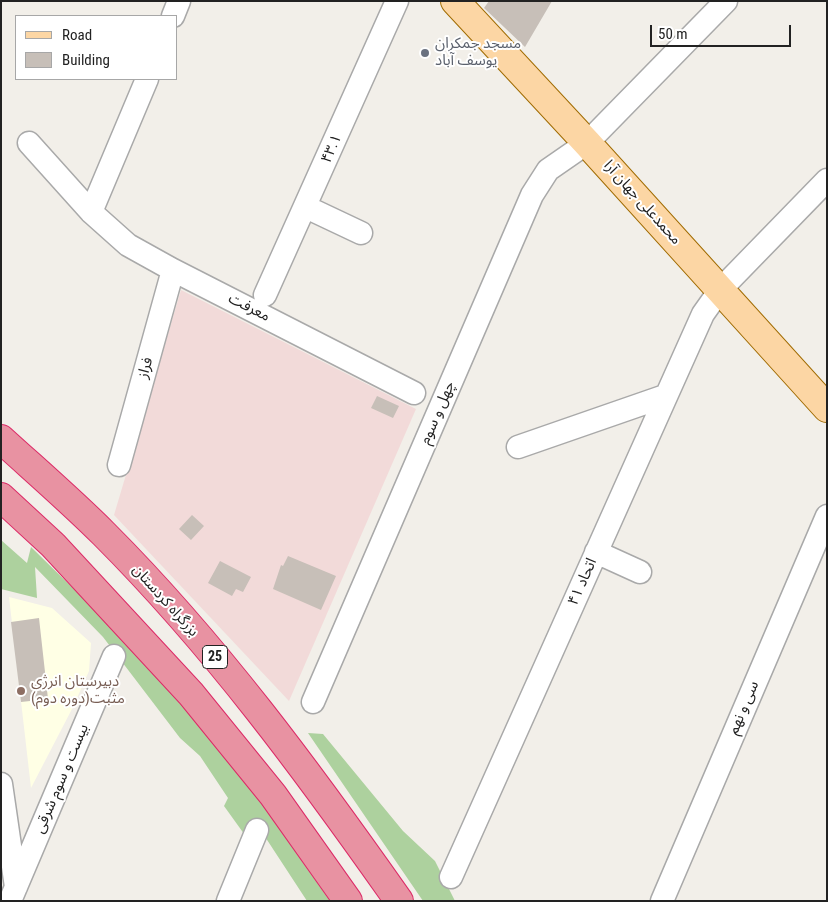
<!DOCTYPE html>
<html>
<head>
<meta charset="utf-8">
<style>
	body { margin:0 }
	#map { position:relative; width:828px; height:902px; overflow:hidden; background:#f2efe9; font-family:"Roboto Condensed",sans-serif }
	canvas { display:block }
	.frame { position:absolute; inset:0; border:2px solid #222; pointer-events:none }
	.legend { position:absolute; left:15px; top:15px; width:162px; height:65px; box-sizing:border-box; background:#fff; border:1px solid #a7a7a7; margin:0; padding:6px 9px; list-style:none; font-size:15px; color:#222 }
	.legend li { display:flex; align-items:center; gap:10px; height:25px }
	.legend b { width:25px; border:1px solid #a7a7a7 }
	.scale { position:absolute; left:650px; top:25px; width:141px; height:22px; box-sizing:border-box; border:2px solid #222; border-top:0; padding-left:6px; font-size:15px; line-height:18px; white-space:nowrap; color:#222; -webkit-text-stroke:4px #fff; paint-order:stroke }
</style>
</head>
<body>
<div id="map">
<canvas width="828" height="902"></canvas>
<div class="frame"></div>
<ul class="legend">
<li><b style="height:6px;background:#fcd6a4"></b>Road</li>
<li><b style="height:14px;background:#c7bfb8"></b>Building</li>
</ul>
<div class="scale">50 m</div>
</div>
<script>
const c = document.querySelector('canvas').getContext('2d');
c.lineJoin = 'round';
function fill(path, color) {
  c.fillStyle = color;
  c.fill(path, 'evenodd');
}
function stroke(path, color, width, dash) {
  c.strokeStyle = color;
  c.lineWidth = width;
  c.lineCap = dash ? 'butt' : 'round';
  c.setLineDash(dash || []);
  c.stroke(path);
}
function label(font, color, halo, rows, align = 'center') {
  c.font = font + ' "Roboto Condensed","Noto Sans Arabic",sans-serif';
  c.lineWidth = 4;
  c.setLineDash([]);
  c.textBaseline = 'middle';
  c.strokeStyle = halo;
  c.fillStyle = color;
  for (const [text, x, y, turn = 0] of rows) {
    c.save();
    c.translate(x, y);
    c.rotate((+turn || 0) * Math.PI / 180);
    c.textAlign = isNaN(turn) ? turn : align;
    if (halo) c.strokeText(text, 0, 0);
    c.fillText(text, 0, 0);
    c.restore();
  }
}
fill(new Path2D(`
	M181 290 416 409 289 701 114 515Z`), '#f2dad9');
fill(new Path2D(`
	M9 597 52 608 91 643 89 671 73 707 31 788Z`), '#ffffe5');
fill(new Path2D(`
	M1 540 27 563 31 547 138 652 247 783 330 901H307L256 823 247 838 224 806 228 798 200 756 180 738 103 637 35 567 37 598 1 589Z
	M308 733 323 734 403 831 435 861 455 901H423Z`), '#add19e');
fill(new Path2D(`
	M489 1H552L525 47 484 8Z
	M377 396 399 406 393 418 371 408Z
	M192 515 204 526 191 540 179 529Z
	M288 556 336 576 321 610 273 589 281 565 283 566Z
	M220 561 251 577 243 592 236 589 232 596 208 583Z
	M39 618 48 699 21 702 11 622Z`), '#c7bfb8');
const minor = new Path2D(`
	M173 16 179 1
	M29 143 91 212 128 245 173 270 414 393
	M306 207 361 233
	M91 212 147 79
	M265 295 397 1
	M518 447 665 396
	M119 465 173 270
	M596 552 640 572
	M313 702 532 195 548 170 587 143 726 1
	M1 784 16 887
	M451 877 703 314 720 290 827 180
	M10 901 114 656
	M228 901 257 830
	M662 901 827 516`);
const major = new Path2D(`
	M455 1 587 143 827 408`);
const highway = new Path2D(`
	M1 439C35 470 71 501 104 534 215 645 309 773 399 901
	M1 497 53 545 191 694 273 795 348 901`);
stroke(minor, '#a9a9a9', 25);
stroke(major, '#a06b00', 30);
stroke(highway, '#dc2a67', 30);
stroke(minor, '#fff', 22);
stroke(major, '#fcd6a4', 28);
stroke(highway, '#e892a2', 28);
for (const [x, y, r, color] of [
	[425,53,5,"#6b7280"],
	[21,691,5,"#8d6e63"]
]) {
  const dot = new Path2D();
  dot.arc(x, y, r, 0, 2 * Math.PI);
  c.fillStyle = color;
  c.fill(dot);
  stroke(dot, '#fff', 2);
}
for (const [x, y, w] of [
	[215,657,25]
]) {
  const box = new Path2D();
  box.roundRect(x - w / 2, y - 11.5, w, 23, 4);
  c.fillStyle = '#fff';
  c.fill(box);
  stroke(box, '#222', 1);
}
label('bold 14px', '#222', null, [
	["25",215,657]
]);
label('15px', '#5b616d', '#fff', [
	["مسجد جمکران",435,44],
	["یوسف آباد",435,61]
], 'left');
label('15px', '#222', '#fff', [
	["۴۳.۱",332,149,-66],
	["محمدعلی جهان آرا",642,203,48],
	["معرفت",249,308,27],
	["فراز",146,368,-74],
	["چهل و سوم",438,413,-67],
	["اتحاد ۴۱",583,582,-66],
	["بزرگراه کردستان",165,601,48],
	["سی و نهم",744,708,-67],
	["بیست و سوم شرقی",62,779,-67]
]);
label('15px', '#785e54', '#fff', [
	["دبیرستان انرژی",31,682],
	["مثبت(دوره دوم)",31,699]
], 'left');
</script>
</body>
</html>
